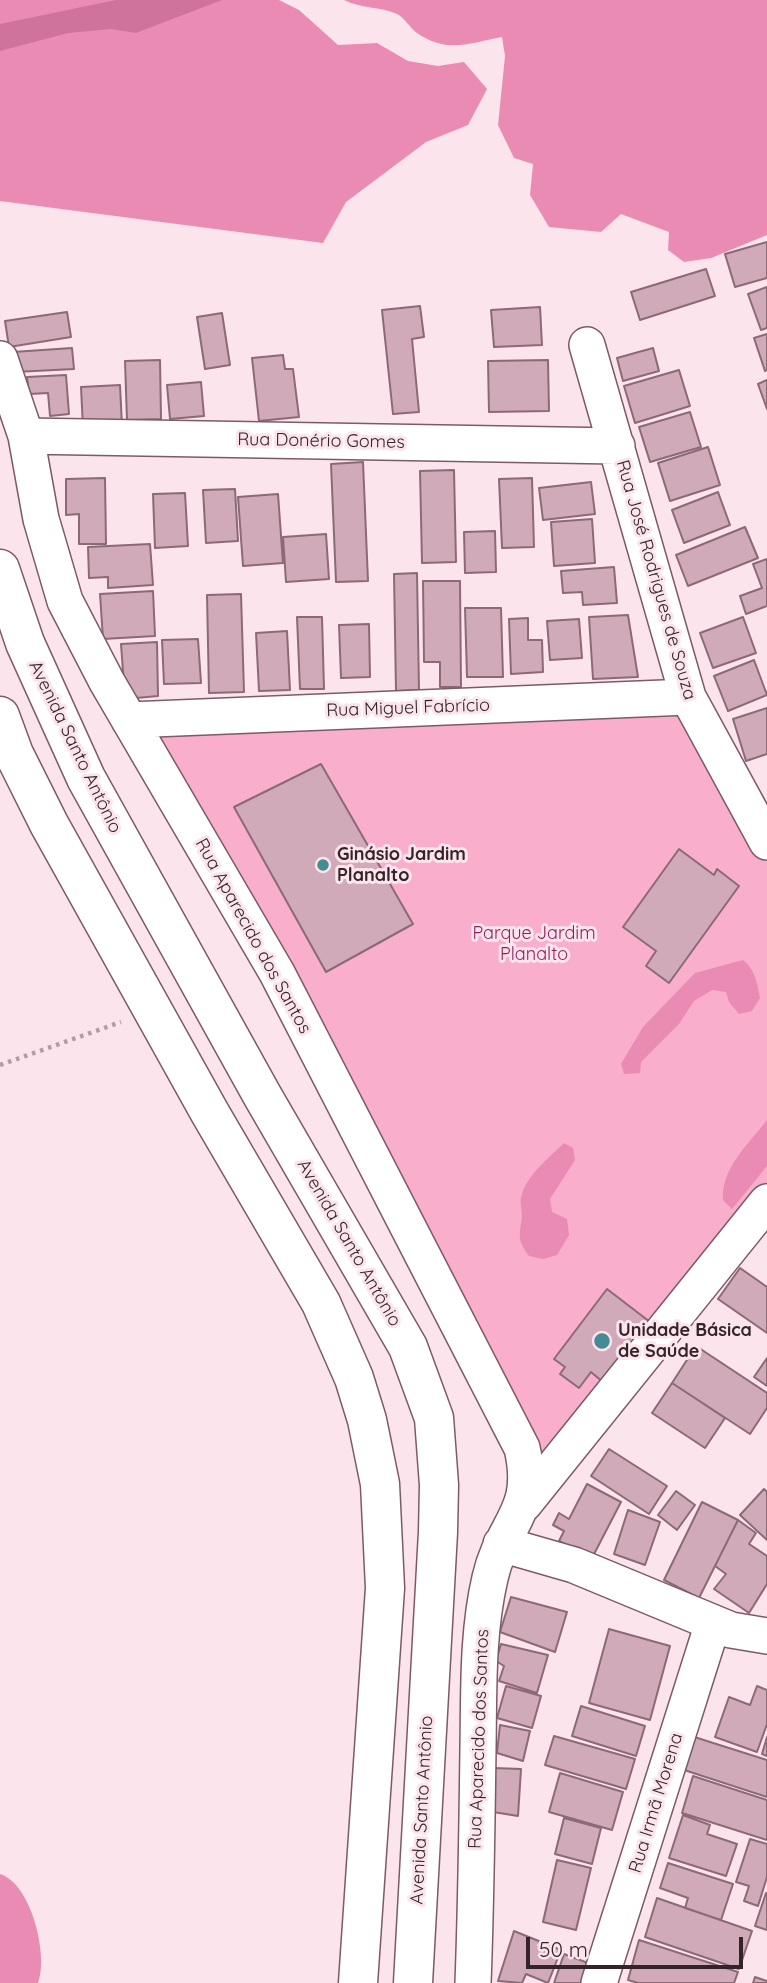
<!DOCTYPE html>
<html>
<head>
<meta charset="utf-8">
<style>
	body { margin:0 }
	#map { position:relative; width:767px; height:1983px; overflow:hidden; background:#fce4ed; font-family:Quicksand,sans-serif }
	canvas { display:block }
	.scale { position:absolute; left:526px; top:1937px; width:217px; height:32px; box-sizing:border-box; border:4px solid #33242a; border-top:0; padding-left:9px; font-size:21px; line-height:24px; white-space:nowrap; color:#33242a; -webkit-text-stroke:5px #fce4ed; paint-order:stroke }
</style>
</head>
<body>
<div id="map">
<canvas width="767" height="1983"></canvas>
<div class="scale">50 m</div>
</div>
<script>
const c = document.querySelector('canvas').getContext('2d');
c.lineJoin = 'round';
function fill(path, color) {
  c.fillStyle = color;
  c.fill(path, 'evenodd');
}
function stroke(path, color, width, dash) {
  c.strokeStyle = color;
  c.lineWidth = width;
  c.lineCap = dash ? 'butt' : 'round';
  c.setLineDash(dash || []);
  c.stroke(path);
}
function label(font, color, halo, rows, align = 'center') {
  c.font = font + ' Quicksand,sans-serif';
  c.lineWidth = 6;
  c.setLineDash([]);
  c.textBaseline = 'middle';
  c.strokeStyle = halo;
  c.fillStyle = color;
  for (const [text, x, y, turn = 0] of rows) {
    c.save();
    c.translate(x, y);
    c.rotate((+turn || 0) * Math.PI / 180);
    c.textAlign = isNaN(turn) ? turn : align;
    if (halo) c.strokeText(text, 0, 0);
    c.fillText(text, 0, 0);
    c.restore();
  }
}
fill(new Path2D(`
	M682 704 767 858V1192L534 1481 142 728Z`), '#f9aecc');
fill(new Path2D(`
	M0 0H279L299 10 338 45 377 43 408 61 438 66 464 62 487 89 468 125 426 142 346 202 323 243 0 201Z
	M344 0H767V235L711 258 684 262 668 250 669 232 621 214 601 232 549 227 530 195 533 164 514 158 498 125 505 56 502 37C469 43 448 54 417 33 410 28 405 18 397 14 380 6 361 9 344 0Z
	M743 960C755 969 757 983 760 998L752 1011 739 1014 729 1002 726 992 712 990 694 1001 679 1024 641 1062 640 1073 624 1074 621 1064 643 1027 695 973Z
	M767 1120V1166L732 1209 723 1200C721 1168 748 1145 767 1120Z
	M564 1143 573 1148 575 1160 550 1199 552 1212 567 1219 569 1235 557 1255 543 1259 529 1256C516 1238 520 1235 522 1216 522 1209 519 1200 522 1194 528 1174 550 1157 564 1143Z
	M0 1874C31 1883 49 1956 38 1983H0Z`), '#ea8bb3');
fill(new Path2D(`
	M116 0H222L136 33 111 29 68 33 0 51V24Z`), '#cf739b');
const building = new Path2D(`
	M767 242V278L735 287 725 254Z
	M706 269 715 296 640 320 631 292Z
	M767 287V328L761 330 748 294Z
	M420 306 424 337 412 339 419 412 393 414 382 310Z
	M540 307 542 345 494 347 491 310Z
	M67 312 71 337 9 347 5 321Z
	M222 313 230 365 205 369 197 317Z
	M767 334V370L765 371 754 338Z
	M72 348 74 369 15 372 13 352Z
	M653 348 659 371 623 381 617 358Z
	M283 355 285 369H293L299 417 259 421 252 358Z
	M160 360 161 419 127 420 125 361Z
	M548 360 549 411 489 412 488 361Z
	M679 370 690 406 635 423 624 386Z
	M66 375 69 414 50 416 48 393 29 394 27 377Z
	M767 380V409L758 384Z
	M201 382 204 416 170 419 167 385Z
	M120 385 122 426 83 428 81 387Z
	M690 412 701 447 650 462 639 427Z
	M708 447 720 485 670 501 658 463Z
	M363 462 368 581 336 582 331 464Z
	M454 470 456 562 422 563 420 471Z
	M105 478 106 544H79V514L66 515V479Z
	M532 478 534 547 502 548 499 479Z
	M591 482 595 514 543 520 539 488Z
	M235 489 238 541 206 543 203 490Z
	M718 492 730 525 684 543 672 510Z
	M185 493 188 546 155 548 153 494Z
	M278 494 283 563 243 566 238 497Z
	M592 519 595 563 554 566 551 522Z
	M745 527 758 558 688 586 676 555Z
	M495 531 496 572 465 573 464 532Z
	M326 534 329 579 286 582 283 537Z
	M150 544 153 585 108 588V577L89 578 88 547Z
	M767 559V606L746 614 740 596 762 588 753 564Z
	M614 567 617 603 583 605 582 592 563 593 561 571Z
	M417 573 419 690 396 691 394 574Z
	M423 581H460L461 687H440V662H424Z
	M153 591 155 636 103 639 100 594Z
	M241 594 244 692 209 693 207 595Z
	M465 608H501L503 677H467Z
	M628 615 638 677 593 679 589 617Z
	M297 617H322L324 689H300Z
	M743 617 756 653 713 668 700 633Z
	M528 618V640H542L543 672 511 674 509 619Z
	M579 619 582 658 550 660 547 621Z
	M369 624 370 677 341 678 339 625Z
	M287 631 290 690 259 691 256 633Z
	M198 639 201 683 164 684 162 640Z
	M157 642 158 696 125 699 121 644Z
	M754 660 767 695 728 711 714 676Z
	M767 708V754L746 761 733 719Z
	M321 764 413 924 326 972 234 807Z
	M679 849 714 875 717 869 739 886 669 983 646 966 656 951 623 927Z
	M740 1268 767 1287V1333L718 1299Z
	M607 1289 650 1322 604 1383 591 1372 579 1388 560 1374 565 1367 554 1359Z
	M696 1346 767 1393V1408L750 1434 672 1383Z
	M767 1358V1386L754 1377Z
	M672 1383 725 1418 705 1448 652 1413Z
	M609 1449 667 1486 649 1514 591 1476Z
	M587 1484 621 1502 592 1558 559 1541 564 1531 553 1525 559 1513 569 1519Z
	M764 1489 767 1492V1540L740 1515Z
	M676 1491 695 1505 677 1530 658 1515Z
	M702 1502 738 1520 699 1598 664 1580Z
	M628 1510 660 1522 645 1565 614 1554Z
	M738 1520 756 1533 749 1544 767 1556V1584L749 1613 714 1589 726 1574 715 1566Z
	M511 1597 567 1612 555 1652 500 1632Z
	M609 1629 670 1646 650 1720 589 1703Z
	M501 1644 548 1655 537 1693 499 1681 504 1666 496 1661Z
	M506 1686 541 1696 532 1728 497 1718Z
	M757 1686 767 1690V1724L757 1752 715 1737 729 1697 750 1705Z
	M581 1706 645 1726 636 1756 572 1736Z
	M500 1725 530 1731 523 1761 497 1753Z
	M688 1735 767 1760V1797L678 1768Z
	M554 1736 635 1759 626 1789 545 1765Z
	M767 1737V1756L762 1754Z
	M494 1768 521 1769 518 1816 493 1812Z
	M560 1773 623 1792 612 1830 549 1812Z
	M693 1776 767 1800V1840L682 1813Z
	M683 1815 710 1825 707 1834 737 1844 726 1876 669 1858Z
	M564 1818 601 1828 592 1864 555 1854Z
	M750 1839 767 1844V1877L758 1906 744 1901 749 1886 736 1882Z
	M557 1860 591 1868 576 1930 543 1922Z
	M668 1863 733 1884 721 1920 685 1908 688 1898 660 1888Z
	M766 1893 767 1894V1930L755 1926Z
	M657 1898 752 1931 739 1969 645 1937Z
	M514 1931 561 1950 548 1983 526 1974 522 1983 498 1981Z
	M639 1940 738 1972 734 1983H638L628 1980Z
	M564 1954 588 1963 581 1983H554Z
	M755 1977 767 1981V1983H753Z`);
fill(building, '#d0aab9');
stroke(building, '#8c6976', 2);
const minor = new Path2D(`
	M587 345 688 697 767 842
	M0 359 26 436 41 519 65 601 107 682 277 973 522 1448C537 1513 503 1521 490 1578 477 1634 479 1691 478 1748 477 1827 476 1905 473 1983
	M26 436 617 446
	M129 720 688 697
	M524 1504 767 1202
	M501 1544 574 1565 731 1630 767 1636
	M599 1983 713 1623`);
const tertiary = new Path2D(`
	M0 569 25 643 86 778 262 1095 408 1347 434 1418 439 1485 438 1532 413 1983
	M0 716 14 754 49 824 210 1113 321 1303 354 1378 367 1420 380 1484 385 1588 358 1983`);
stroke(minor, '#7d5a68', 38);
stroke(tertiary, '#7d5a68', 41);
stroke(new Path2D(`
	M0 1065 121 1022`), '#b09ca4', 4.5, [3.5, 5]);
stroke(minor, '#fff', 35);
stroke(tertiary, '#fff', 38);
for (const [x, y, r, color] of [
	[323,865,7,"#448b93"],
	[602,1341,9,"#448b93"]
]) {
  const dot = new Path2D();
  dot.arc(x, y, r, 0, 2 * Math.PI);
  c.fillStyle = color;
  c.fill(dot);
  stroke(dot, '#fce4ed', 2.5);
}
label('18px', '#33242a', '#fce4ed', [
	["Rua Donério Gomes",321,441,1],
	["Rua José Rodrigues de Souza",656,580,74],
	["Rua Miguel Fabrício",408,708,-2],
	["Avenida Santo Antônio",75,747,64],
	["Rua Aparecido dos Santos",253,936,61],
	["Avenida Santo Antônio",349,1243,60],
	["Rua Aparecido dos Santos",479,1739,-88],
	["Rua Irmã Morena",656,1803,-73],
	["Avenida Santo Antônio",422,1810,-87]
]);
label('bold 18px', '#33242a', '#fce4ed', [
	["Ginásio Jardim",337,855],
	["Planalto",337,876],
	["Unidade Básica",618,1331],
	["de Saúde",618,1352]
], 'left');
label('18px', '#8d1e59', '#fce4ed', [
	["Parque Jardim",534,934],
	["Planalto",534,955]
]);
</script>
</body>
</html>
